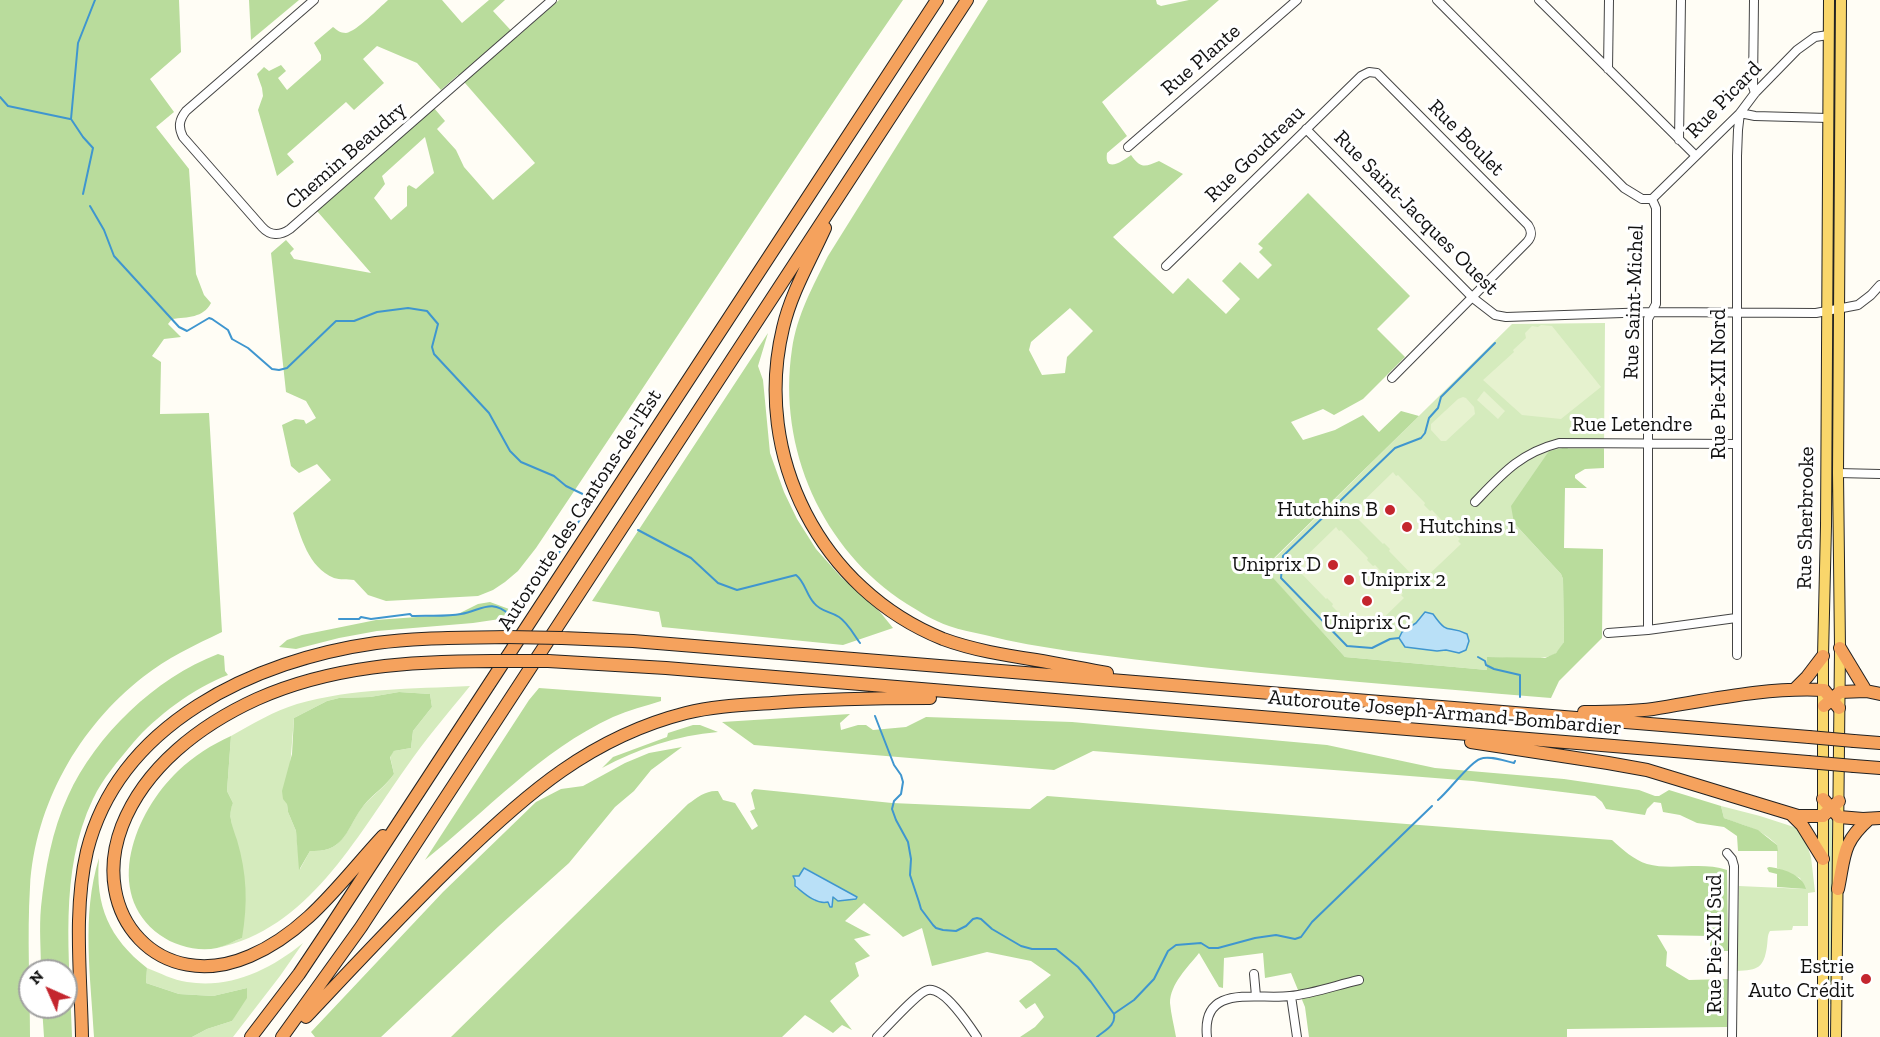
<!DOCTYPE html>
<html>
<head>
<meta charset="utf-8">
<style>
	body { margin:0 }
	#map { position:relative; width:1880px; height:1037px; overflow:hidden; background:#fffdf5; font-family:"Zilla Slab",serif }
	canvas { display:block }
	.north { position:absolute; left:18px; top:959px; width:60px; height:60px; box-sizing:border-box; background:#fff; border:2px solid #a0a0a0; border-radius:50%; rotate:315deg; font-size:16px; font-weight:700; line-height:24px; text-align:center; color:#111 }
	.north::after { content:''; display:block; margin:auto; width:21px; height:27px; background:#c4262e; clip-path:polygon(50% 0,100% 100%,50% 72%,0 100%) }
</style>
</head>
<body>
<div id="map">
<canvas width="1880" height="1037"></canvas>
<div class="north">N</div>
</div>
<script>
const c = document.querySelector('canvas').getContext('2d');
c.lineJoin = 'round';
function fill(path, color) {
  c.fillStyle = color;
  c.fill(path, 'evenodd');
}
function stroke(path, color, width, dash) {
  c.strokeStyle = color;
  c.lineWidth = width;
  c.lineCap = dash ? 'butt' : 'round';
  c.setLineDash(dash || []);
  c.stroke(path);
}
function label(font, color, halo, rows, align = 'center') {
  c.font = font + ' "Zilla Slab",serif';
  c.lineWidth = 6;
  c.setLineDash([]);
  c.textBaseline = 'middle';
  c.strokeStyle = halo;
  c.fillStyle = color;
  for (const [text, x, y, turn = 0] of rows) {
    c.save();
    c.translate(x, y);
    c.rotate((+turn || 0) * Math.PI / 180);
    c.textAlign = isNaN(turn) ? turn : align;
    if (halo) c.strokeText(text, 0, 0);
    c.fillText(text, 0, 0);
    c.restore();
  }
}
fill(new Path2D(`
	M1605 323 1604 449H1567V447L1549 451 1514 523 1561 574 1563 579 1564 642C1560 650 1555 656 1546 657 1531 661 1504 657 1487 657V670L1345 657 1264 569 1512 324Z
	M470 686C448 713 425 740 405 769 356 838 307 930 217 948L242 938 230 809 233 803 227 791 231 736C252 724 274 711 297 704 353 688 412 689 470 686ZM399 692 430 694 432 707 413 731 411 748 394 751 390 756 394 774C386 786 374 794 364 805 346 827 346 853 310 851L300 869 296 831 288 812 287 804 294 718 327 701 339 698 370 697Z
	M1721 806 1760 816 1797 828 1805 839 1811 857 1815 892 1808 893V926H1793L1792 930 1770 931C1767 936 1768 940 1767 946 1764 968 1758 970 1737 971L1739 886 1805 889 1800 878 1777 868V845C1759 827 1746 827 1724 818Z
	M1832 819 1834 891 1831 1004H1830L1827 975V821Z
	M303 943 280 976 233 1037H192L207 1029 232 1021 247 988 213 996 179 994 146 983 147 968C160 973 173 980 187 982 230 989 270 970 303 943Z`), '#d5ebbd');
fill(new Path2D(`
	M0 0H179L181 52 150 79 174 112 156 127 189 169 196 274 204 295 211 303C203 318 188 317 172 319L168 324 181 337 164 339 152 356 161 362 160 414 209 413 222 632C195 645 167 658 143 677 79 727 35 804 30 887 27 937 30 987 30 1037H0Z
	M249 0H299L251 40Z
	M388 0H442L462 23 489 0H505L493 11 517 37 559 0H903C778 181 659 366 536 548L518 571 505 582 493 590 478 596 386 601 368 595 354 580C347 579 340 580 334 578 308 567 301 537 293 513L331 480 317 464 299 473 291 466 282 425 295 419 304 420 306 424 316 418 306 401 286 392 271 253 286 240 294 249 290 253 294 259 371 273 317 211 434 108 445 121 437 129 456 150 464 167 493 200 535 163 458 75 441 90 417 63 377 46 363 59 384 83 354 110 346 102 287 154 294 162 277 176 258 110 263 96 262 88 257 74 264 67 269 71 281 65 286 71 278 78 287 90 321 60V55L314 43 333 27C337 30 340 33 346 33 357 31 379 8 388 0ZM425 137 434 173 416 189 409 185 407 187V206L391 220 374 198 385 184 382 176Z
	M988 0H1156L1157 4 1161 6 1189 0H1219L1102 102 1127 136 1107 153C1104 174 1123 161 1131 155 1141 169 1145 167 1159 161L1183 174 1113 237 1173 294 1188 278 1226 314 1240 299 1222 281 1240 262 1258 279 1272 265 1259 252 1263 248 1258 244 1308 193 1410 296 1377 329 1405 357 1363 399 1334 415 1323 409 1291 422 1303 440 1335 430 1363 415 1379 432 1401 411 1419 416 1264 568 1345 657 1487 670V657L1545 658 1556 653 1564 642 1563 579 1561 574 1514 523 1511 506 1549 451 1567 447 1568 449H1604V468L1585 469 1575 475V478L1587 488H1565L1564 548 1603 549 1602 638 1559 681 1551 698C1420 687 1288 677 1157 662 1099 655 1041 649 985 635 973 632 960 630 949 626 934 621 920 612 907 604 822 550 777 448 792 349 797 315 813 286 828 256ZM1070 308 1093 331 1067 357 1065 373 1042 375 1029 350 1031 342Z
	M768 333 758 366 763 380 770 453 784 492 797 519 816 549 841 577 880 612 893 628 843 645 662 627 659 612 592 601Z
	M543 563 520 616 473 623 377 631 339 638 296 649 279 647 287 640 302 635 376 620 458 614 478 604 490 602 509 609Z
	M218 654 224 656 225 671 228 675C194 688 156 716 133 743 118 761 103 778 93 799 58 872 70 958 72 1037H44L42 1007H66V971H41C41 950 39 928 41 907 45 870 52 830 68 796 96 735 155 678 218 654Z
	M539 688 661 697V701C645 706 629 710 613 717 541 750 486 812 425 860L529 700Z
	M399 692 430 694 432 707 413 731 411 748 394 751 390 757 394 774C386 786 373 794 364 805 346 828 346 853 310 851L299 870 296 831 288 812 287 804 283 799 282 791 292 754 294 718 327 701 339 698 370 697Z
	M850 714 840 723 841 730 858 725H866L873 730 906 727 926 717 1072 722 1327 745 1435 768 1564 779 1639 790 1655 796H1659L1669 790 1721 806 1724 818 1758 830 1777 845 1778 851H1738L1737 836 1724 827 1697 823 1680 815 1663 812 1661 803 1654 802 1647 809 1645 815 1606 809 1602 802 1595 796 1473 781 1093 751 1054 770 754 745 722 722Z
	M693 725H700L718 732C677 735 638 749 602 768L613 757 667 737 668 733Z
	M231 736 227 791 233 803C227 815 233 828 237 840 247 874 248 903 242 938 234 941 225 946 217 948 198 952 175 946 160 935 102 893 135 812 178 771 194 756 211 745 231 736Z
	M682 747 651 770 634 791 615 807 569 863 499 926 381 1037H315L311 1032 443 892 536 802 561 789 583 786 625 763 649 753Z
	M754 789 892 803 1030 809 1047 796 1612 840C1622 849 1634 860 1647 864 1673 871 1701 861 1727 870L1728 951H1710V936L1657 935 1667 952 1666 966 1689 980 1728 979 1727 1027 1567 1029V1037H1309L1305 1007 1291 973 1265 978 1263 953 1224 958 1223 988 1219 987 1199 953C1188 967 1170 984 1170 1003 1171 1014 1174 1026 1176 1037H1020L1035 1027 1044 1017 1035 1003 1026 1009 1019 1001 1051 975 1031 961 987 952 932 966 922 928 903 937 864 903 845 921 871 935 854 939 870 956 855 963 859 976 830 1001 852 1030 842 1025 833 1033 805 1015 782 1037H451L688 804C698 797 706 790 718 791L723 800 735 803 752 830 758 826 750 811 755 809 751 793ZM805 868 857 897H833L832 907 829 905 828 902 815 901 796 888 795 880Z
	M99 858C95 906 109 938 147 968L146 983 179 994 213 996 247 988V998L232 1021 207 1029 192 1037H94C91 978 81 916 99 858Z
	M1769 867C1782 868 1803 875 1806 889L1777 887V874L1769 872 1767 868Z`), '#b9dc9c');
fill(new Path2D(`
	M1541 325 1552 326 1601 387 1561 419 1522 415 1483 380 1514 352 1513 350 1526 338 1525 333 1532 326 1538 327Z
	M1484 391 1505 411 1498 419 1477 400Z
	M1463 397 1466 398 1474 407 1475 414 1446 441H1441L1431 430V424L1458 399Z
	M1393 472 1396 476 1398 475 1425 503 1424 505 1430 511 1432 510 1460 539 1458 541 1461 544 1421 582 1419 579 1417 580 1389 551 1390 549 1384 543 1383 544 1355 516 1356 514 1353 511Z
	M1336 527 1339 531 1341 530 1368 558 1367 560 1373 566 1375 565 1403 594 1401 595 1404 598 1364 637 1362 634 1360 635 1332 606 1333 604 1327 598 1326 599 1298 570 1299 569 1296 566Z`), '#e6f2cf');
const water = new Path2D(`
	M1425 612 1433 614C1449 637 1447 624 1467 634L1469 641 1466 650 1459 653 1446 650 1437 651 1405 647 1399 638 1402 632 1416 623Z
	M804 868 857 897 856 899 838 901 833 897 832 907H830L828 902C816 905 804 893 795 886V880L793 876H799Z`);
fill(water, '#b9e0f7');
stroke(water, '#3f96cf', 1.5);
stroke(new Path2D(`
	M0 97 8 106 70 119
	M83 194 93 148 83 137 71 119 78 43 95 0
	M90 206 104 230 114 256 179 327 187 331 209 318 212 319 228 330 232 339 248 348 272 369 279 370 287 368 336 321H354L377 312 408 308 427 311 438 324 432 347 434 354 489 413 510 451 521 462 554 476 566 486 593 499 520 614 510 615C491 598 482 610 461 614 445 617 428 615 412 616L410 614 371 619 361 617 359 619H339
	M638 530 691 558 718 583 737 590 796 575C805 582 806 594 814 603 821 612 830 611 839 617 848 623 854 635 860 643
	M1399 638 1390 639 1372 648 1347 646 1281 578 1283 556 1395 448 1421 438 1425 433 1429 418 1438 408 1441 397 1495 343
	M1478 657 1485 661 1486 665 1494 669 1520 675V697
	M875 716 894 765 901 775 903 782 901 794 894 801 892 809 896 820 908 842 911 859 910 875 919 902 921 909 933 925 936 928 943 930 956 931 966 926 973 919 977 918 981 919 992 929 1021 946 1032 949H1056L1078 967 1091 982 1114 1014C1116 1026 1105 1030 1097 1037
	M1438 800C1449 791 1470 762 1480 759 1489 755 1505 761 1514 763L1515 761
	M1115 1013 1134 1000 1154 979 1168 951 1176 945 1201 943 1209 948H1218L1255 938 1276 935 1295 939 1301 937 1312 922 1432 806`), '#3f96cf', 2);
const minor = new Path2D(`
	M314 0 186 111C179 120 178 127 183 137L262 227C270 236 280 236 290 229L552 0
	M1437 0 1624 188 1642 199H1652
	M1539 0 1695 155
	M1754 0 1753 87 1755 93
	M1608 69 1609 0
	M1740 113 1755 116 1828 118
	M1306 129 1473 298 1495 315 1506 317 1652 312 1816 313 1858 305 1871 295 1880 285
	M1679 140 1681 0
	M1128 147 1297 0
	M1652 199 1740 113 1755 93 1797 50 1815 37 1828 35
	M1166 266 1361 76 1369 72 1377 73 1528 225C1532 231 1532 237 1527 242L1392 378
	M1838 473 1880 474
	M1475 502C1502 474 1520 453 1559 443L1737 444
	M1648 630V319L1656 304V208L1652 199
	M1608 633 1648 630 1736 618
	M1737 655V156L1738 130 1740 113
	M1727 853 1732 859 1734 866 1732 1037
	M1254 974 1256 996
	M1291 996 1297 1037
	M877 1037C886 1028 919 991 928 990 944 987 969 1025 977 1037
	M1207 1037C1201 983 1256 1000 1290 996 1312 994 1337 985 1359 980`);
const major = new Path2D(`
	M1823 1037V656L1826 526 1829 0
	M1836 1037 1840 648 1838 473 1841 0`);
const highway = new Path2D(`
	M825 228C810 261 791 293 783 328 752 456 821 590 943 639 973 650 1004 655 1036 660 1060 664 1084 669 1107 673
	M562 638 633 641 1809 737
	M1840 648 1866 691
	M548 661 666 668 1808 762
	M1795 689 1807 677 1823 656
	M1824 706 1840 692 1866 691 1880 694
	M1584 712C1607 712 1631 712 1653 709 1710 700 1766 687 1824 690L1839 708
	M1854 741 1880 743
	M1471 742 1608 763 1647 770 1798 816H1823L1839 801
	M1854 766 1880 768
	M1823 799 1839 817 1863 819 1880 818
	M1792 815 1802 825 1823 859
	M383 836C342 880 308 931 250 956 160 995 88 915 122 826 145 767 200 725 257 699 331 666 412 661 492 661
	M1838 889C1845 855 1842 843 1869 819
	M306 1017C356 964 405 911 457 861 526 794 591 737 686 713 714 706 743 705 772 703 825 699 877 698 930 698
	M82 1037C81 976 73 911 87 851 119 723 255 660 376 643 419 637 463 638 507 637
	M251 1037 299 974 329 929 937 0
	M282 1037 361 927 967 0`);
stroke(minor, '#444', 10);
stroke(major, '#222', 12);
stroke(highway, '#222', 14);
stroke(minor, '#fff', 8);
stroke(major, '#f9d66b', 10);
stroke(highway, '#f5a25d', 12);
const highwayBridge = new Path2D(`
	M507 637 562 638
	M492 661H548
	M1809 737 1854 741
	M1808 762 1854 766`);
stroke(highwayBridge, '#222', 14, []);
stroke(highwayBridge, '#f5a25d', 12);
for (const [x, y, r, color] of [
	[1390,510,6,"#c4262e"],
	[1407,527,6,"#c4262e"],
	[1333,565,6,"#c4262e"],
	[1349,580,6,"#c4262e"],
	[1367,601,6,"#c4262e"],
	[1866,979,6,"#c4262e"]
]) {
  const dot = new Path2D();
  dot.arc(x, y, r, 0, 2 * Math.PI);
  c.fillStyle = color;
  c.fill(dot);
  stroke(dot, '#fff', 2);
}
label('21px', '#111', '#fff', [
	["Rue Plante",1201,60,-41],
	["Rue Picard",1724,100,-46],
	["Rue Boulet",1466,138,45],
	["Rue Goudreau",1255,154,-44],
	["Chemin Beaudry",346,156,-41],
	["Rue Saint-Jacques Ouest",1416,213,45],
	["Rue Saint-Michel",1634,302,-88],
	["Rue Pie-XII Nord",1719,384,-90],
	["Rue Letendre",1632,425],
	["Autoroute des Cantons-de-l'Est",580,510,-57],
	["Rue Sherbrooke",1806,518,-89],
	["Autoroute Joseph-Armand-Bombardier",1445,713,5],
	["Rue Pie-XII Sud",1715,944,-90]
]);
label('21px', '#111', '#fff', [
	["Hutchins B",1378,510],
	["Hutchins 1",1419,527,"left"],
	["Uniprix D",1321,565],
	["Uniprix 2",1361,580,"left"],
	["Uniprix C",1367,623,"center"],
	["Estrie",1854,967],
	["Auto Crédit",1854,991]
], 'right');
</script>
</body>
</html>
